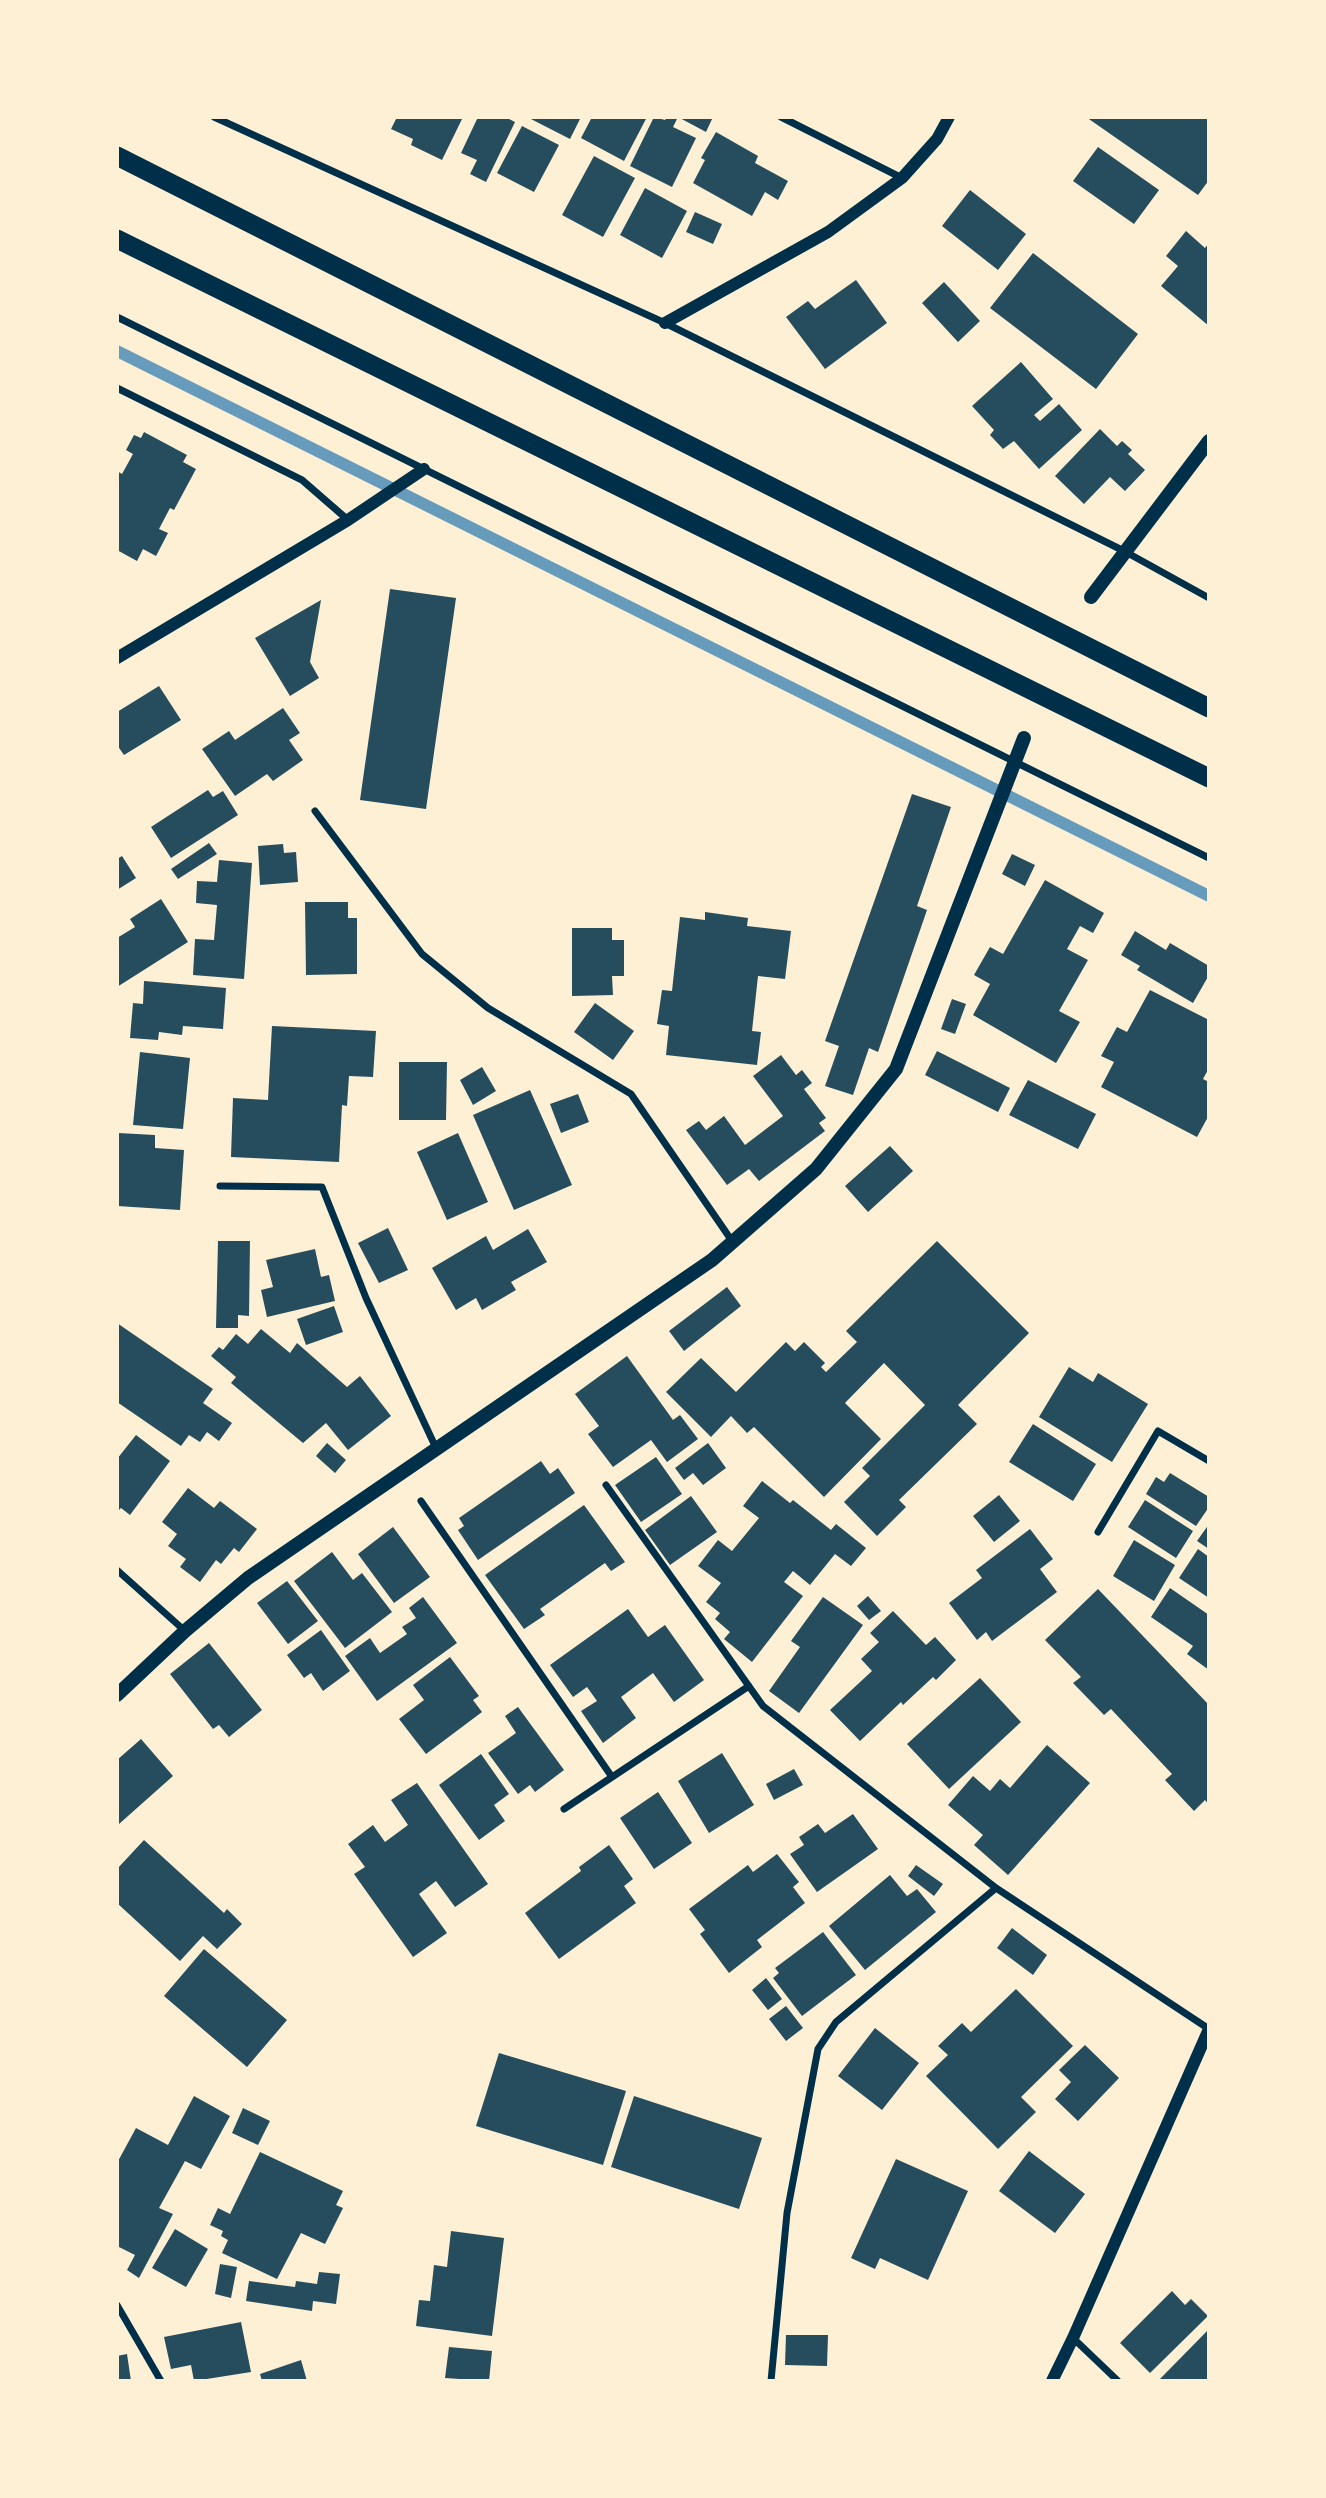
<!DOCTYPE html>
<html>
<head>
<meta charset="utf-8">
<style>
	body { margin:0 }
	#map { position:relative; width:1326px; height:2498px; overflow:hidden; background:#fdf0d5; font-family:Lato,sans-serif }
	canvas { display:block }
	.frame { position:absolute; inset:0; border:119px solid #fdf0d5; pointer-events:none }
</style>
</head>
<body>
<div id="map">
<canvas width="1326" height="2498"></canvas>
<div class="frame"></div>
</div>
<script>
const c = document.querySelector('canvas').getContext('2d');
c.lineJoin = 'round';
function stroke(path, color, width, dash) {
  c.strokeStyle = color;
  c.lineWidth = width;
  c.lineCap = dash ? 'butt' : 'round';
  c.setLineDash(dash || []);
  c.stroke(path);
}
function fill(path, color) {
  c.fillStyle = color;
  c.fill(path, 'evenodd');
}
stroke(new Path2D(`
	M117 351 1209 896`), '#669bbc', 12);
fill(new Path2D(`
	M397 117H463L442 160 411 145 413 139 391 129Z
	M478 117H505L515 122 486 182 470 174 477 160 461 153Z
	M527 117H581L570 139Z
	M592 117H647L624 161 581 138Z
	M654 117 665 120 667 117H713L706 132 678 117 673 127 696 138 672 187 630 166Z
	M1086 117H1209V180L1198 195Z
	M522 126 559 145 534 192 497 173Z
	M716 132 758 156 755 163 788 181 778 200 765 192 752 216 693 183 705 160 701 158Z
	M1098 147 1159 190 1134 224 1073 181Z
	M594 156 635 178 603 237 562 215Z
	M645 188 687 211 662 258 620 235Z
	M970 190 1026 234 998 270 942 226Z
	M695 212 722 224 713 244 686 232Z
	M1186 231 1205 248 1209 243V326L1161 286 1178 266 1166 256Z
	M1033 253 1138 334 1096 389 990 308Z
	M856 280 887 323 825 369 786 317 808 301 815 309Z
	M944 282 980 321 958 342 922 303Z
	M1021 362 1053 399 1034 415 1040 421 1059 404 1082 430 1039 469 1014 441 1003 449 990 435 994 430 972 406Z
	M1100 429 1117 446 1122 441 1132 450 1128 454 1145 470 1125 491 1110 477 1084 504 1055 476Z
	M144 432 187 455 183 462 196 469 174 510 170 508 159 529 168 533 156 556 143 549 137 561 117 550V471L122 474 133 454 126 450 134 435 141 438Z
	M390 589 456 598 426 809 360 800Z
	M321 600 310 662 319 678 290 696 255 638Z
	M159 686 181 720 124 755 117 745V712Z
	M283 708 300 733 289 740 303 760 273 781 267 774 235 796 202 749 229 731 235 740Z
	M208 790 213 797 223 791 238 815 171 858 151 827Z
	M912 794 951 807 917 906 927 910 878 1052 869 1048 853 1095 825 1086 839 1046 825 1041Z
	M209 843 217 854 178 879 171 869Z
	M283 844 284 853 296 852 298 882 260 885 258 846Z
	M1012 854 1035 865 1025 886 1002 874Z
	M122 856 136 878 117 890V859Z
	M219 860 252 863 244 979 193 975 195 939 214 940 217 905 196 903 197 881 217 882Z
	M1045 880 1104 913 1093 933 1080 926 1067 949 1088 960 1059 1011 1080 1022 1056 1063 973 1015 990 984 974 975 990 947 1003 954Z
	M161 899 188 942 117 987V938L135 927 130 919Z
	M305 902H348V918H357V974L306 975Z
	M705 912 748 918 747 926 791 931 785 979 758 976 752 1031 761 1032 757 1065 666 1055 669 1026 657 1024 662 990 672 991 680 917 705 920Z
	M572 928H612V940H624V976H612L613 995 572 996Z
	M1135 931 1166 950 1170 943 1209 966V975L1193 1003 1137 970 1140 966 1121 955Z
	M144 981 226 988 223 1029 183 1026 182 1035 159 1032 158 1040 130 1038 133 1003 143 1004Z
	M1150 990 1209 1020V1068L1203 1079 1209 1082V1115L1197 1137 1101 1087 1114 1062 1101 1056 1117 1027 1127 1032Z
	M952 999 966 1004 955 1034 941 1029Z
	M595 1003 634 1031 613 1060 574 1032Z
	M272 1026 376 1031 373 1077 349 1076 347 1106 342 1105 339 1162 231 1157 233 1098 268 1100Z
	M937 1051 1010 1088 998 1112 925 1075Z
	M140 1052 190 1058 183 1129 133 1125Z
	M781 1055 796 1075 802 1070 812 1083 804 1089 826 1118 819 1123 825 1131 759 1181 749 1169 727 1185 686 1130 699 1121 706 1130 724 1116 745 1145 783 1116 753 1076Z
	M399 1062H447L446 1120H399Z
	M482 1067 496 1091 473 1105 460 1080Z
	M1028 1080 1096 1114 1078 1149 1009 1115Z
	M530 1090 572 1185 514 1210 473 1115Z
	M578 1094 589 1122 561 1133 550 1104Z
	M118 1133 155 1135V1148L184 1150 180 1210 117 1206Z
	M458 1133 488 1202 447 1220 417 1152Z
	M890 1146 913 1171 868 1212 845 1186Z
	M388 1228 408 1270 379 1283 358 1243Z
	M528 1229 547 1262 511 1282 516 1290 482 1310 476 1298 456 1310 432 1268 486 1236 493 1250Z
	M218 1241H250L249 1316 238 1315V1328H216Z
	M937 1241 1029 1333 958 1405 977 1424 899 1500 906 1507 877 1536 844 1502 870 1476 862 1468 925 1405 884 1363 845 1403 881 1439 824 1497 754 1427 747 1433 731 1416 711 1437 666 1392 701 1358 736 1392 786 1342 795 1351 804 1342 825 1363 821 1367 826 1372 857 1342 846 1331Z
	M315 1249 321 1277 329 1275 335 1301 267 1317 261 1290 273 1287 266 1260Z
	M727 1287 741 1306 684 1351 669 1331Z
	M334 1306 343 1332 306 1345 297 1319Z
	M117 1323 213 1389 203 1403 232 1423 219 1441 207 1432 200 1442 189 1435 181 1446 117 1402Z
	M261 1329 290 1353 297 1343 347 1387 360 1376 391 1416 348 1450 326 1423 303 1443 231 1383 236 1377 211 1356 219 1347 223 1350 236 1334 248 1344Z
	M627 1356 673 1420 680 1415 698 1439 667 1462 651 1440 613 1467 588 1434 599 1426 575 1394Z
	M1069 1367 1093 1382 1098 1373 1148 1404 1112 1462 1039 1417Z
	M1033 1424 1096 1464 1073 1501 1009 1462Z
	M136 1435 170 1461 130 1515 121 1508 117 1512V1459Z
	M327 1443 346 1460 335 1473 316 1456Z
	M708 1443 726 1468 703 1485 693 1473 684 1480 675 1468Z
	M656 1457 682 1494 641 1522 615 1485Z
	M541 1461 550 1474 558 1468 575 1493 478 1560 458 1530 464 1526 459 1518Z
	M1170 1473 1209 1497V1507L1196 1526 1146 1494 1156 1477 1164 1482Z
	M762 1481 790 1503 793 1500 831 1530 836 1524 866 1548 851 1566 835 1554 810 1585 793 1571 784 1582 803 1596 752 1662 724 1639 730 1632 715 1619 720 1613 706 1602 721 1583 698 1566 718 1540 732 1551 759 1518 743 1506Z
	M188 1488 214 1508 220 1501 257 1529 239 1552 234 1548 221 1564 216 1560 200 1582 180 1567 186 1559 168 1546 177 1534 162 1522Z
	M999 1495 1020 1521 994 1542 973 1516Z
	M691 1496 717 1532 670 1565 645 1530Z
	M1145 1500 1193 1531 1176 1558 1128 1527Z
	M584 1505 625 1562 611 1571 605 1563 540 1609 545 1615 524 1629 485 1575Z
	M1209 1524V1549L1197 1541Z
	M393 1527 430 1577 394 1603 358 1554Z
	M1030 1529 1053 1559 1040 1569 1057 1592 992 1641 986 1632 977 1640 949 1603 982 1578 976 1570Z
	M1134 1540 1175 1565 1154 1601 1113 1576Z
	M1198 1549 1209 1557V1598L1179 1578Z
	M332 1552 353 1580 362 1573 392 1612 345 1648 294 1581Z
	M287 1581 318 1621 288 1644 257 1603Z
	M1170 1588 1209 1615V1670L1187 1654 1193 1646 1151 1617Z
	M1098 1589 1209 1705V1805L1205 1800 1194 1811 1165 1780 1172 1774 1111 1709 1104 1715 1073 1683 1081 1677 1045 1640Z
	M868 1596 881 1611 869 1620 857 1606Z
	M423 1597 457 1643 377 1701 345 1656 370 1638 380 1653 407 1634 402 1627 416 1618 409 1608Z
	M823 1597 863 1625 799 1713 769 1691 800 1647 791 1641Z
	M628 1609 648 1637 665 1625 704 1680 674 1702 653 1673 621 1697 636 1718 603 1743 581 1711 597 1701 587 1687 573 1697 550 1665Z
	M893 1611 926 1645 935 1637 956 1660 936 1680 933 1677 903 1705 901 1702 860 1741 830 1710 872 1671 861 1659 879 1642 870 1633Z
	M321 1630 350 1671 323 1691 311 1673 304 1678 287 1655Z
	M209 1643 262 1710 229 1737 219 1725 213 1729 170 1674Z
	M450 1657 479 1696 473 1700 482 1712 426 1754 399 1719 424 1700 413 1685Z
	M980 1678 1021 1722 949 1789 907 1744Z
	M518 1707 564 1770 535 1792 530 1785 518 1794 488 1753 516 1733 505 1716Z
	M141 1739 173 1776 119 1824 117 1760Z
	M1047 1745 1090 1783 1008 1875 974 1845 983 1835 948 1805 973 1776 990 1791 1000 1779 1010 1788Z
	M722 1753 754 1805 709 1833 678 1781Z
	M481 1754 509 1794 494 1805 505 1821 479 1840 439 1785Z
	M794 1769 803 1785 774 1800 766 1784Z
	M417 1783 488 1884 455 1907 436 1881 419 1894 447 1933 413 1957 354 1874 365 1867 348 1844 373 1825 385 1842 408 1825 391 1800Z
	M658 1792 692 1843 654 1869 620 1818Z
	M853 1814 878 1849 817 1892 790 1854 804 1845 799 1837 818 1824 825 1833Z
	M144 1840 224 1913 227 1909 242 1924 217 1949 203 1936 180 1961 117 1903V1869Z
	M609 1845 633 1879 624 1886 636 1903 559 1959 525 1913 581 1871 579 1867Z
	M777 1854 799 1882 793 1887 805 1903 757 1940 762 1947 729 1973 700 1934 705 1930 689 1909 748 1865 753 1872Z
	M916 1865 943 1884 934 1896 908 1876Z
	M890 1875 907 1896 917 1889 936 1912 865 1970 829 1926Z
	M1012 1928 1047 1955 1033 1975 997 1948Z
	M823 1932 856 1975 802 2016 773 1978 779 1973 775 1968Z
	M204 1949 287 2020 247 2067 164 1996Z
	M766 1978 782 1999 768 2010 752 1990Z
	M1016 1989 1073 2046 1021 2097 1036 2112 998 2149 926 2076 948 2055 938 2046 962 2023 971 2032Z
	M786 2006 803 2028 786 2041 769 2019Z
	M875 2028 919 2063 882 2110 838 2076Z
	M1085 2045 1119 2078 1078 2121 1055 2099 1071 2082 1059 2070Z
	M499 2053 626 2091 603 2165 476 2126Z
	M194 2096 230 2116 201 2169 185 2161 159 2208 173 2214 139 2278 127 2270 135 2255 117 2246V2163L136 2128 168 2145Z
	M634 2096 762 2138 739 2209 611 2167Z
	M243 2108 270 2121 258 2145 232 2133Z
	M1029 2151 1085 2194 1055 2233 999 2191Z
	M260 2152 343 2191 336 2205 343 2208 325 2244 301 2233 277 2279 222 2253 228 2240 221 2236 223 2231 210 2225 218 2208 230 2214Z
	M896 2159 968 2191 928 2280 880 2258 875 2269 851 2258Z
	M175 2229 208 2249 186 2287 152 2268Z
	M451 2231 504 2238 492 2336 416 2326 419 2300 430 2301 434 2265 447 2267Z
	M220 2264 237 2267 231 2298 215 2294Z
	M319 2272 340 2274 336 2304 313 2301 312 2311 246 2301 249 2281 295 2287 296 2281 317 2284Z
	M1172 2291 1185 2305 1191 2299 1208 2316 1150 2373 1120 2343Z
	M241 2322 251 2372 194 2381 191 2365 171 2369 164 2337Z
	M1209 2329 1208 2381H1158Z
	M786 2335H828L827 2366 785 2365Z
	M449 2347 492 2351 489 2381 445 2378Z
	M127 2354 131 2381H117V2356Z
	M301 2360 307 2381H262L260 2374Z`), '#264d5e');
stroke(new Path2D(`
	M214 117 665 323 1124 551 1209 598
	M781 117 902 178
	M117 317 1209 858
	M117 388 302 480 348 520
	M315 811 422 954 488 1008 631 1094 732 1241
	M220 1186 322 1187 366 1298 436 1448
	M606 1485 763 1706 996 1888 1209 2029
	M421 1501 612 1777
	M1098 1532 1158 1431 1209 1461
	M117 1570 185 1631
	M564 1809 749 1686
	M117 2305 161 2381
	M1073 2338 1118 2381
	M771 2381 787 2213 818 2049 836 2022 996 1888`), '#003049', 7);
stroke(new Path2D(`
	M665 323 828 232 902 178 937 139 949 117
	M117 658 348 520 424 469
	M1052 2381 1073 2338 1209 2029`), '#003049', 12);
stroke(new Path2D(`
	M1091 597 1209 441
	M117 1695 185 1631 248 1578 712 1260 816 1169 896 1069 1024 738`), '#003049', 14);
stroke(new Path2D(`
	M117 156 1209 708
	M117 239 1209 778`), '#003049', 19);
</script>
</body>
</html>
